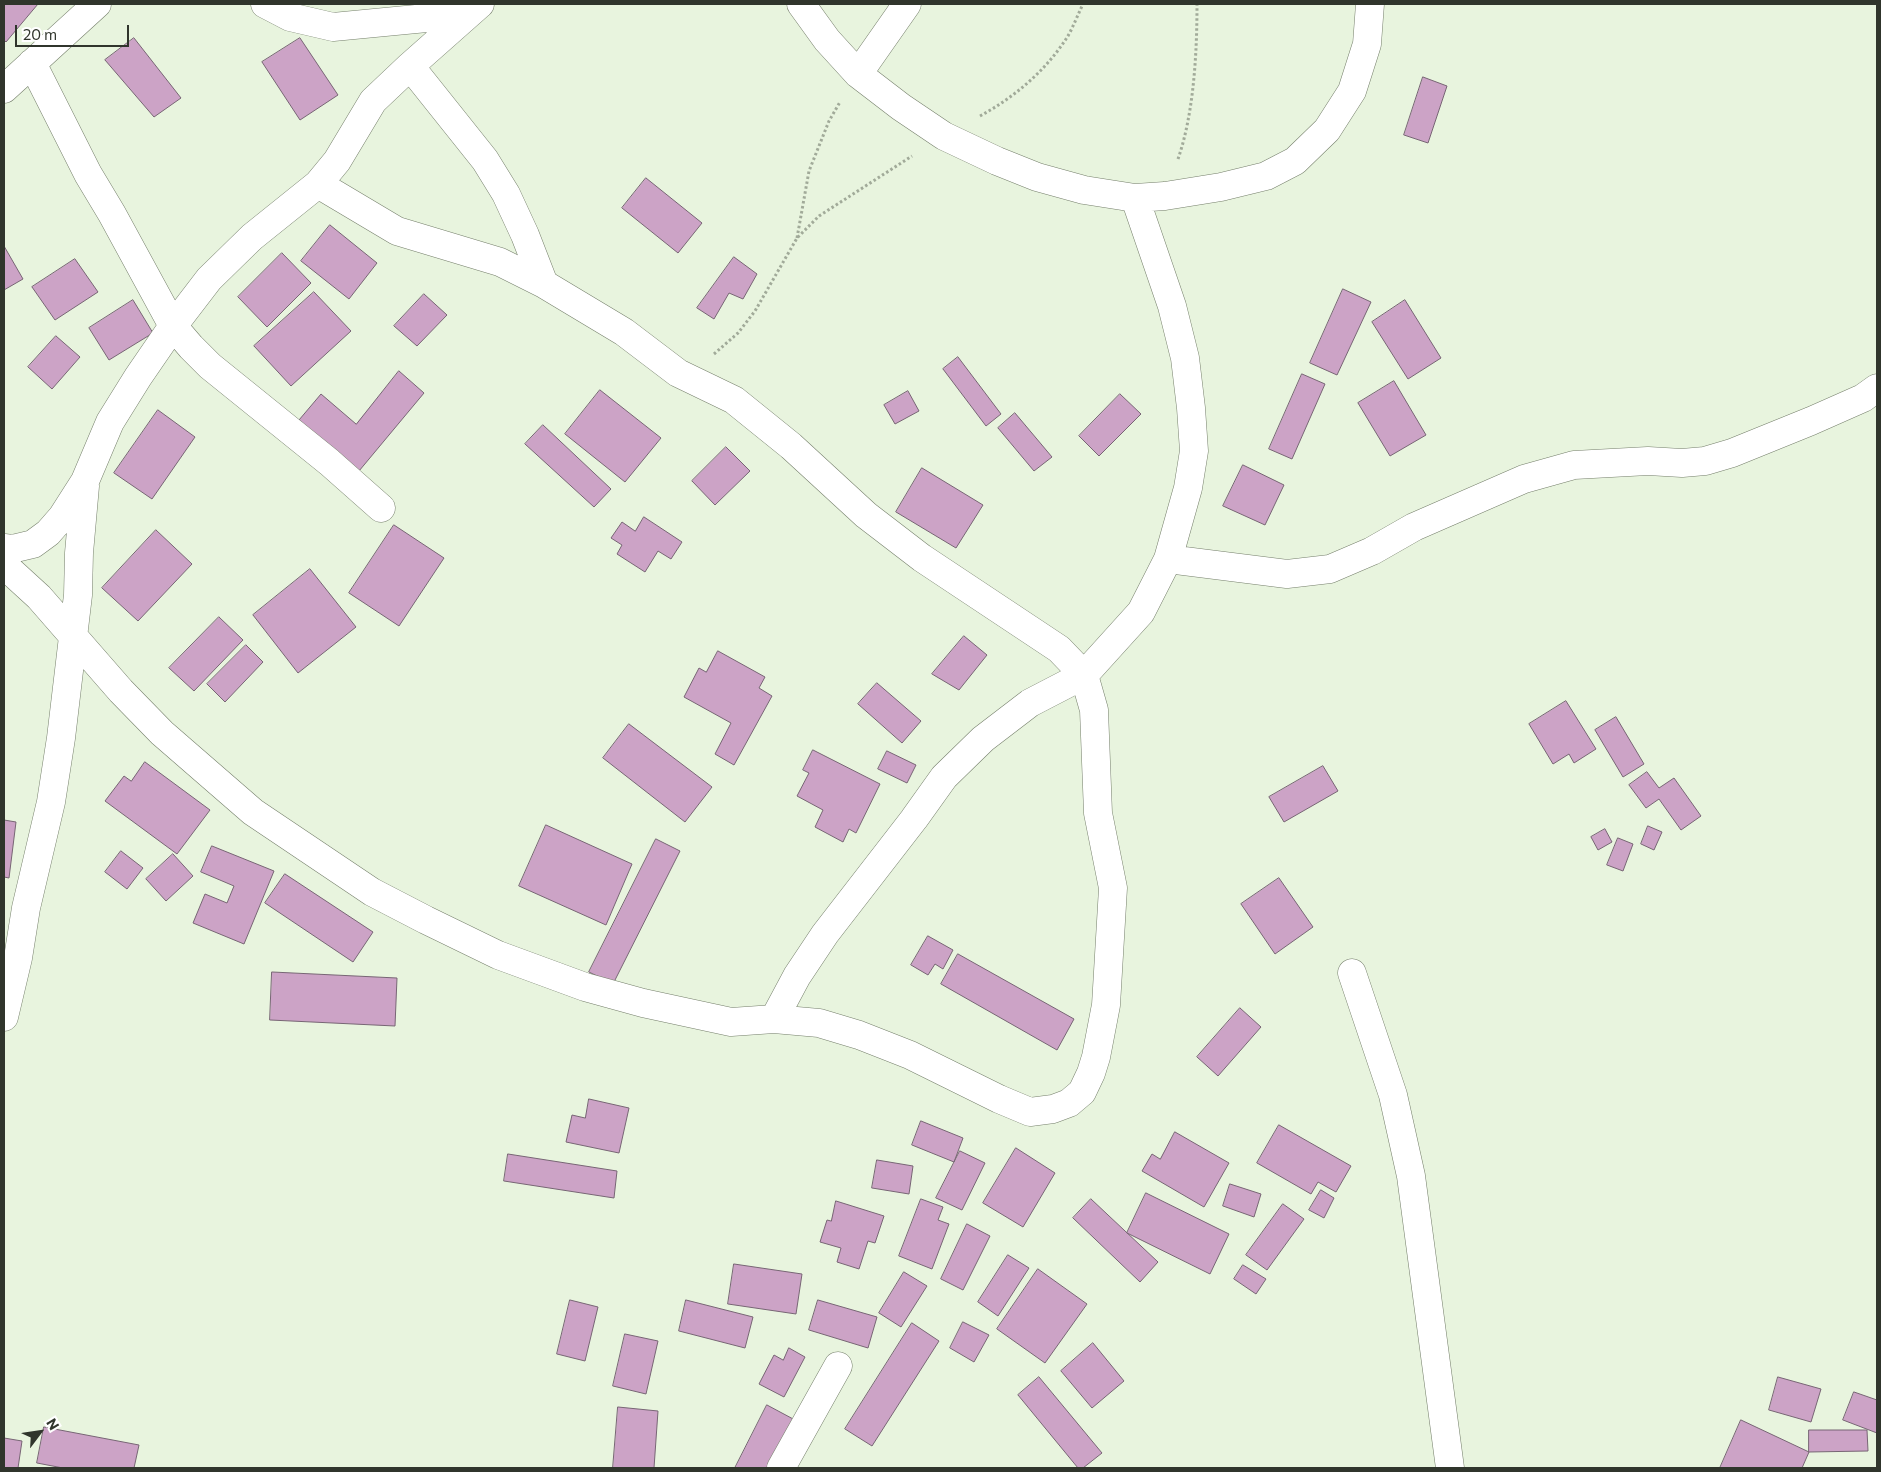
<!DOCTYPE html>
<html>
<head>
<meta charset="utf-8">
<style>
	body { margin:0 }
	#map { position:relative; width:1881px; height:1472px; overflow:hidden; background:#e8f4de; font-family:Commissioner,sans-serif }
	canvas { display:block }
	.frame { position:absolute; inset:0; border:5px solid #30352c; pointer-events:none }
	.north { position:absolute; left:15px; top:1407px; width:50px; height:50px; -webkit-text-stroke:4px #fff; paint-order:stroke; rotate:59deg; font-size:14px; font-weight:700; line-height:20px; text-align:center; color:#30352c }
	.north::after { content:''; display:block; margin:auto; width:18px; height:22px; background:#30352c; clip-path:polygon(50% 0,100% 100%,50% 72%,0 100%) }
	.scale { position:absolute; left:15px; top:25px; width:114px; height:22px; box-sizing:border-box; border:2px solid #30352c; border-top:0; padding-left:6px; font-size:15px; line-height:18px; white-space:nowrap; color:#30352c; -webkit-text-stroke:4px #fff; paint-order:stroke }
</style>
</head>
<body>
<div id="map">
<canvas width="1881" height="1472"></canvas>
<div class="frame"></div>
<div class="north">N</div>
<div class="scale">20 m</div>
</div>
<script>
const c = document.querySelector('canvas').getContext('2d');
c.lineJoin = 'round';
function fill(path, color) {
  c.fillStyle = color;
  c.fill(path, 'evenodd');
}
function stroke(path, color, width, dash) {
  c.strokeStyle = color;
  c.lineWidth = width;
  c.lineCap = dash ? 'butt' : 'round';
  c.setLineDash(dash || []);
  c.stroke(path);
}
const building = new Path2D(`
	M4 4H38L6 42 4 40Z
	M134 38 181 98 154 117 105 60Z
	M300 38 338 95 300 120 262 62Z
	M1423 77 1447 86 1428 143 1404 135Z
	M646 178 702 223 678 253 622 208Z
	M330 225 377 263 349 299 301 261Z
	M4 246 23 279 4 290Z
	M282 253 311 283 267 327 238 297Z
	M734 257 757 274 743 299 729 293 714 319 697 308Z
	M75 259 98 292 55 320 32 287Z
	M1343 289 1371 302 1337 375 1310 363Z
	M314 292 351 331 291 386 254 346Z
	M424 294 447 315 417 346 394 326Z
	M133 300 153 333 109 360 89 328Z
	M1405 300 1441 358 1408 379 1372 322Z
	M56 336 80 357 52 389 28 367Z
	M958 357 1001 414 986 426 943 369Z
	M399 371 424 393 359 471 299 420 321 394 356 424Z
	M1302 374 1325 384 1292 459 1269 449Z
	M1394 381 1426 435 1390 456 1358 403Z
	M600 390 661 438 625 482 565 434Z
	M908 391 919 411 895 424 884 405Z
	M1120 394 1141 414 1099 456 1079 436Z
	M158 410 195 437 152 499 114 473Z
	M1015 413 1052 457 1034 471 998 428Z
	M543 425 611 489 594 507 525 444Z
	M726 447 750 471 715 505 692 481Z
	M1243 465 1284 485 1265 525 1223 506Z
	M922 468 983 505 956 548 896 512Z
	M644 517 682 542 671 559 658 551 645 572 617 554 622 545 611 538 622 522 635 531Z
	M394 525 444 558 399 626 349 593Z
	M156 530 192 564 138 621 102 588Z
	M310 569 356 627 298 673 253 615Z
	M219 617 243 640 194 691 169 668Z
	M964 636 987 655 959 690 932 674Z
	M246 645 263 662 225 702 207 684Z
	M718 651 765 677 759 688 772 696 734 765 715 754 731 723 684 697 699 668 706 672Z
	M877 683 921 721 902 743 858 704Z
	M1566 701 1596 749 1574 763 1569 754 1553 764 1529 724Z
	M1616 717 1644 764 1623 777 1595 730Z
	M629 724 712 787 685 822 603 758Z
	M813 750 880 784 856 833 849 829 843 842 815 827 823 810 797 796 809 773 803 770Z
	M887 751 916 765 907 783 878 769Z
	M145 762 210 810 177 854 105 801 124 776 131 781Z
	M1323 766 1338 791 1284 822 1269 797Z
	M1647 772 1659 788 1674 778 1701 816 1681 830 1659 799 1646 808 1629 785Z
	M4 820 16 822 9 878 4 877Z
	M546 825 632 864 606 925 519 886Z
	M1648 826 1662 832 1654 850 1641 844Z
	M1605 829 1612 842 1598 850 1591 837Z
	M1618 838 1633 844 1623 871 1607 865Z
	M656 839 680 851 613 984 589 972Z
	M212 846 274 871 244 944 193 923 205 894 227 903 234 886 201 872Z
	M121 851 143 868 127 889 105 872Z
	M173 854 193 876 166 901 146 879Z
	M285 874 373 932 353 962 265 903Z
	M1279 878 1313 927 1275 954 1241 904Z
	M928 936 953 950 943 969 935 964 928 975 911 965Z
	M958 954 1074 1019 1057 1050 941 984Z
	M272 972 397 978 395 1026 270 1020Z
	M1240 1008 1261 1027 1218 1076 1197 1057Z
	M589 1099 629 1108 619 1153 566 1142 572 1115 585 1118Z
	M921 1121 963 1138 954 1162 912 1145Z
	M1279 1125 1351 1166 1336 1192 1318 1182 1311 1194 1257 1163Z
	M1175 1132 1229 1163 1204 1207 1142 1171 1152 1154 1160 1159Z
	M1016 1148 1055 1173 1023 1227 983 1203Z
	M960 1151 985 1163 962 1210 936 1198Z
	M508 1154 617 1171 614 1198 504 1181Z
	M877 1160 913 1166 909 1194 872 1188Z
	M1230 1184 1261 1194 1254 1217 1223 1206Z
	M1321 1190 1334 1198 1324 1218 1309 1210Z
	M1146 1193 1229 1234 1210 1274 1127 1233Z
	M921 1199 943 1207 938 1220 949 1224 932 1269 899 1256Z
	M1091 1199 1158 1262 1140 1282 1073 1218Z
	M836 1201 884 1216 875 1243 868 1241 859 1269 837 1262 841 1248 820 1242 827 1220 831 1221Z
	M1283 1204 1304 1219 1267 1270 1246 1255Z
	M967 1224 990 1236 963 1290 941 1279Z
	M1008 1255 1029 1268 998 1316 978 1302Z
	M734 1264 802 1274 796 1314 728 1304Z
	M1243 1265 1266 1279 1256 1294 1234 1279Z
	M1038 1269 1087 1304 1045 1363 997 1329Z
	M904 1272 927 1286 901 1327 879 1313Z
	M570 1300 598 1307 585 1361 557 1354Z
	M686 1300 753 1317 745 1348 679 1331Z
	M818 1300 877 1317 868 1348 809 1330Z
	M963 1322 989 1335 974 1362 950 1348Z
	M912 1323 939 1341 872 1446 845 1429Z
	M625 1334 658 1341 646 1394 613 1386Z
	M1093 1343 1124 1381 1092 1408 1061 1371Z
	M789 1348 805 1357 784 1397 759 1384 774 1355 783 1360Z
	M1039 1377 1102 1453 1083 1468H1078L1018 1395Z
	M1778 1377 1821 1389 1811 1422 1769 1410Z
	M1854 1392 1877 1400V1433L1843 1420Z
	M767 1405 795 1420 770 1468H735Z
	M618 1407 658 1411 654 1468H613Z
	M1741 1420 1809 1452 1802 1468H1720Z
	M44 1427 139 1445 134 1468H63L37 1463Z
	M1809 1430H1867L1868 1451 1809 1452Z
	M4 1438 22 1441 18 1468H4Z`);
fill(building, '#cca3c6');
stroke(building, '#776574', 1);
const minor = new Path2D(`
	M265 4 290 17 333 27 468 14
	M801 4 827 40 858 74 901 107 944 136 997 161 1037 177 1084 190 1135 198 1165 196 1221 187 1266 176 1295 161 1327 130 1352 91 1367 44 1370 4
	M32 63 88 174 112 214 173 326 191 347 210 366 329 462 381 508
	M410 66 485 160 506 194 525 235 544 284
	M858 74 907 4
	M4 89 97 4
	M4 548 12 549 33 544 48 533 62 517 85 481 110 422 138 377 173 326 209 279 252 237 318 184 337 161 373 101 410 66 480 4
	M1168 559 1287 574 1330 569 1372 551 1414 527 1524 479 1574 465 1648 461 1682 463 1705 461 1732 453 1811 421 1863 398 1877 388
	M4 565 39 597 121 691 162 733 253 812 372 892 426 920 498 955 585 987 643 1003 731 1022 774 1019 819 1023 859 1035 910 1055 999 1099 1030 1112 1053 1109 1069 1103 1082 1092 1091 1073 1096 1057 1106 1005 1113 888 1098 813 1094 710 1084 675 1059 649 922 558 866 515 791 446 734 400 678 373 624 332 544 284 500 262 397 231 318 184
	M1352 973 1393 1095 1411 1176 1450 1468
	M4 1017 18 958 26 908 51 802 61 738 78 595 79 553 85 486
	M774 1019 797 976 825 934 914 819 944 777 983 739 1030 703 1084 675 1141 612 1168 559 1188 488 1194 451 1191 408 1185 358 1172 306 1135 198
	M781 1468 838 1366`);
stroke(minor, '#757f6b', 29);
stroke(new Path2D(`
	M980 116C1013 98 1043 73 1064 42 1072 31 1077 16 1083 4
	M1178 159C1194 113 1197 52 1197 4
	M797 238 809 171 829 121 840 102
	M714 354 738 333 755 311 797 238 819 216 912 156`), '#a1aa99', 3, [2.5, 2.5]);
stroke(minor, '#fff', 28);
</script>
</body>
</html>
